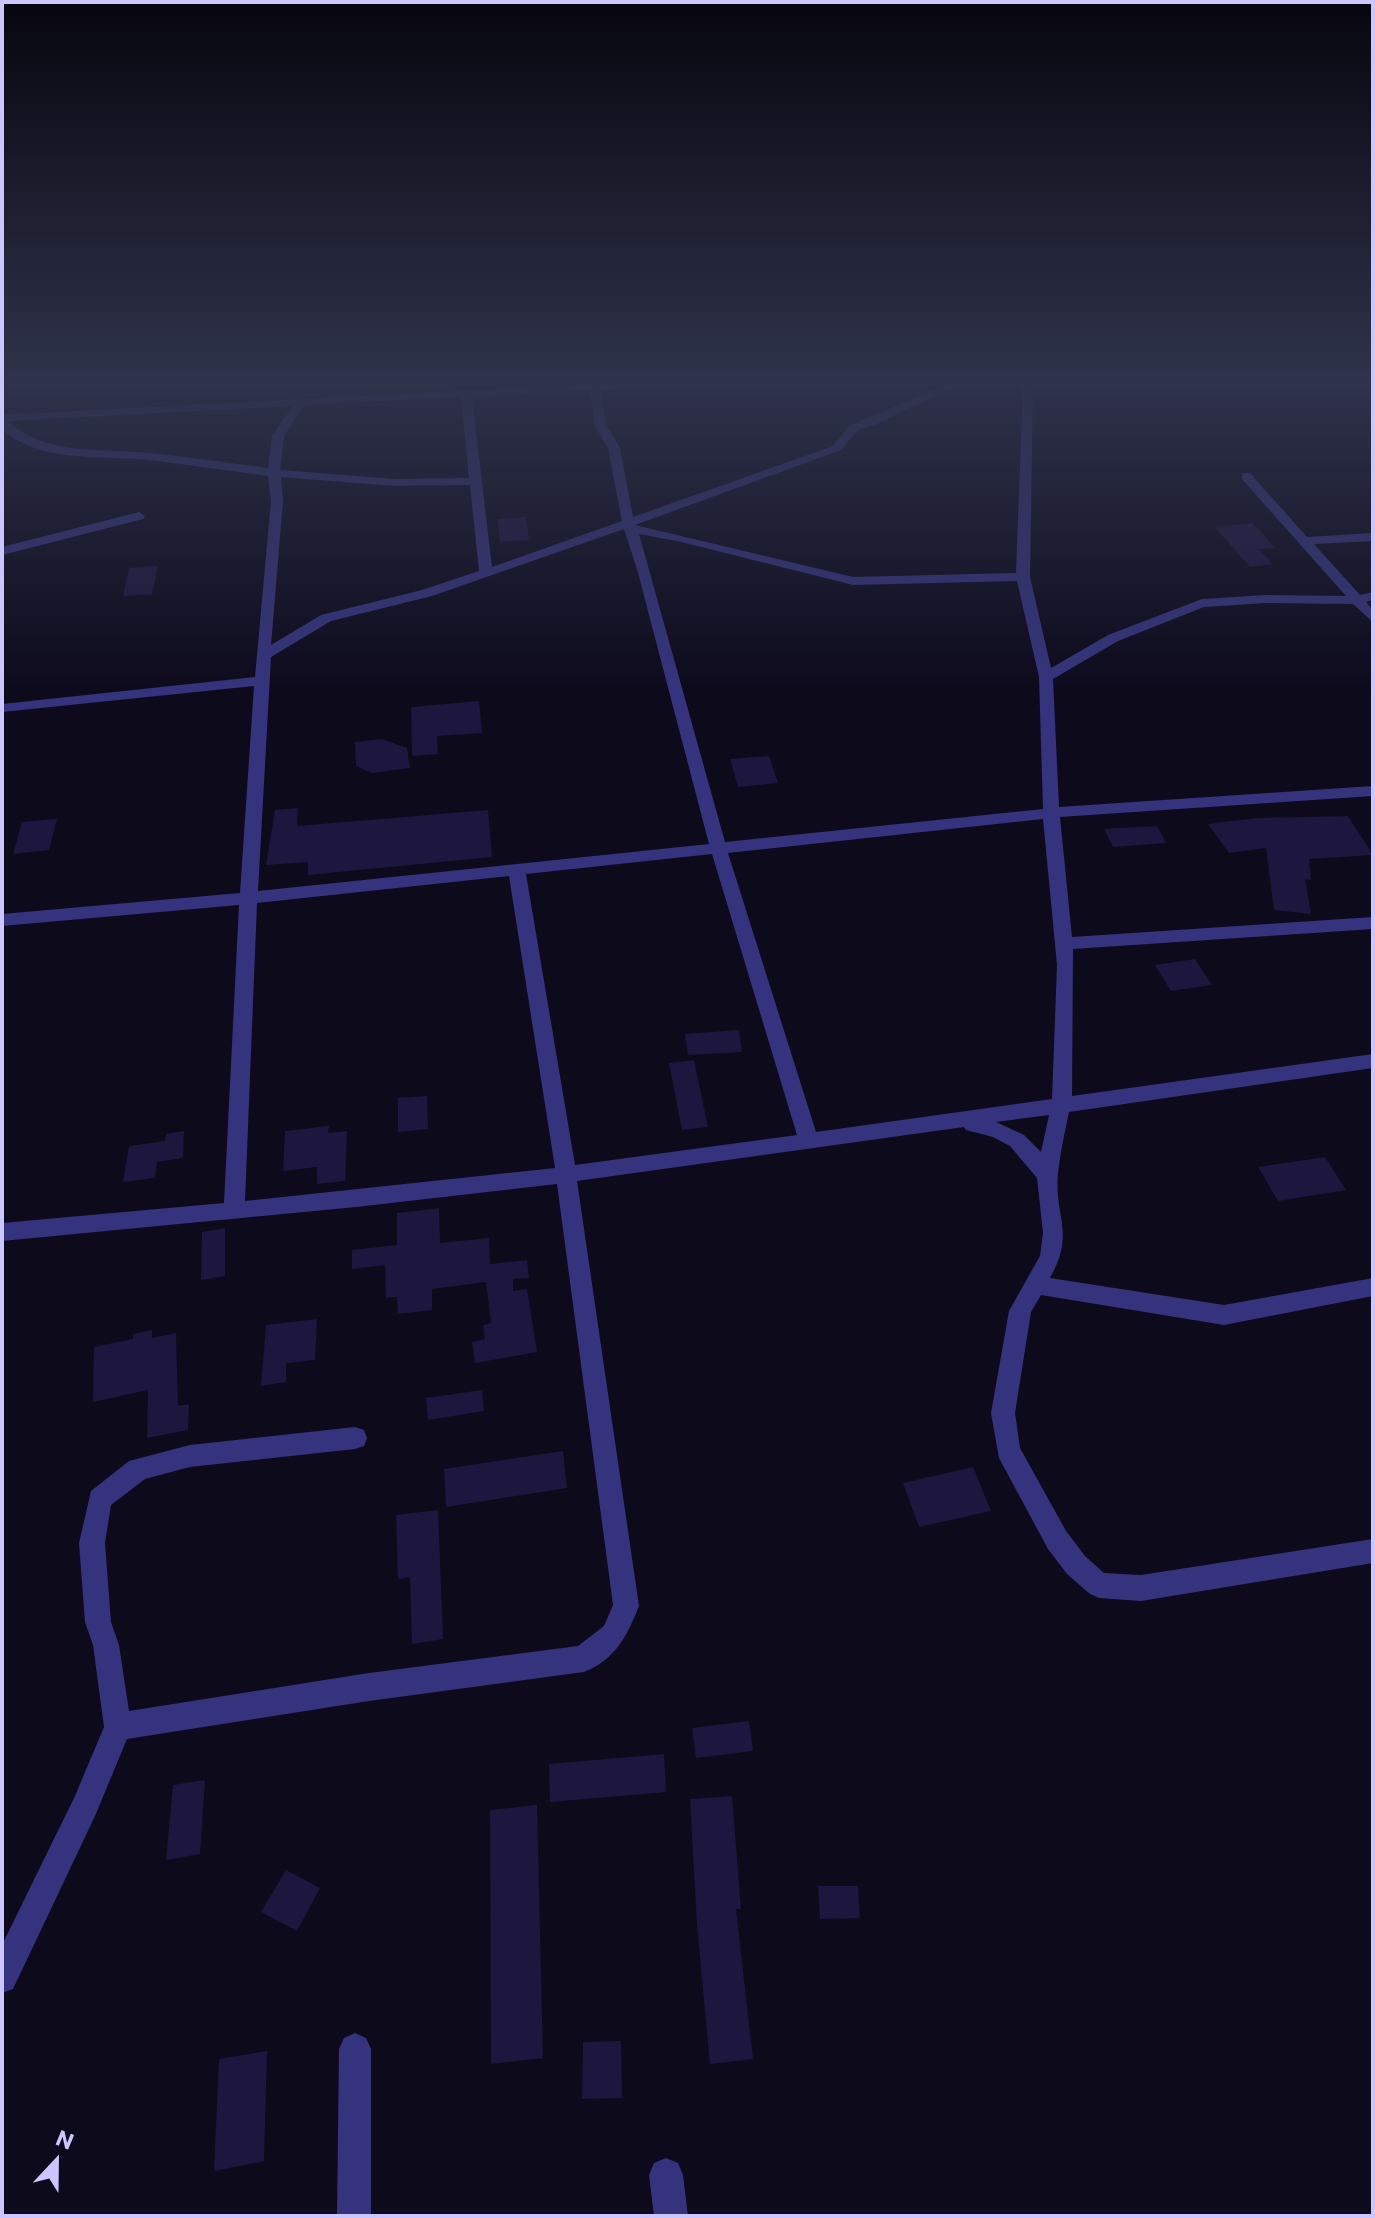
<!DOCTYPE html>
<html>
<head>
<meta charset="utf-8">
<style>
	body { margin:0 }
	#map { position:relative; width:1375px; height:2218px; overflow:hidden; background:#0d0a1c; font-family:Commissioner,sans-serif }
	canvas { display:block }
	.frame { position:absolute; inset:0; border:4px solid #cbc6ff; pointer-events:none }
	.north { position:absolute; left:16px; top:2122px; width:80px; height:80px; -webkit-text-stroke:6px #0d0a1c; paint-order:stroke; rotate:22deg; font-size:22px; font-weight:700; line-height:32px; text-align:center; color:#cbc6ff }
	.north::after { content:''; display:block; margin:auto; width:28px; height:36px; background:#cbc6ff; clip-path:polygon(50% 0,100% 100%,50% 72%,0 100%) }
</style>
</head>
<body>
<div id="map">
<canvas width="1375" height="2218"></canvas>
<div class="frame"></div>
<div class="north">N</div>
</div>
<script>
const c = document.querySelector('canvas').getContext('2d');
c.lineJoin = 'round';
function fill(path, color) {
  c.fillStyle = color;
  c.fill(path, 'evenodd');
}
fill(new Path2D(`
	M526 517 529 540 500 542 497 519Z
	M1252 523 1276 548 1259 549 1272 564 1250 567 1215 527Z
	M158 566 152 594 123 596 129 568Z
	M479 701 482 733 437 736 438 754 412 756 411 707Z
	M382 739 407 748 410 768 372 773 356 766 355 742Z
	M769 756 778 783 738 787 730 759Z
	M298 808 297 826 488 810 492 857 308 875V862L266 865 275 810Z
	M1348 816 1373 855 1309 859 1311 880 1305 879 1311 914 1274 910 1266 848 1229 853 1208 824 1258 818Z
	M57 819 49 850 13 854 22 822Z
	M1157 826 1166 843 1113 847 1104 829Z
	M1195 959 1212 985 1171 991 1155 965Z
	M739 1030 742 1052 688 1055 685 1034Z
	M694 1060 708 1127 682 1130 669 1063Z
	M427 1096 428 1129 398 1132V1098Z
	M329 1126 328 1133 347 1131 345 1181 317 1184V1167L283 1171 285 1131Z
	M184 1131 183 1158 157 1162 155 1178 123 1182 129 1146 165 1141 166 1134Z
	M1325 1157 1346 1190 1278 1201 1258 1167Z
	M439 1208 440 1243 489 1238 490 1264 527 1260 529 1278 513 1279V1291L527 1289 537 1352 475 1363 472 1342 485 1339 483 1325 491 1323 486 1282 432 1289V1310L398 1314 397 1297 386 1298 385 1265 352 1269V1250L397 1245V1213Z
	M225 1228V1276L201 1280 202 1232Z
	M317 1319 315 1360 286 1363V1382L261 1386 266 1325Z
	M152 1330V1338L176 1333 178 1406 189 1404 188 1430 147 1438 148 1390 93 1402 94 1347 133 1339V1334Z
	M482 1390 484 1411 428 1420 426 1398Z
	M563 1451 567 1488 446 1507 444 1469Z
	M973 1467 991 1511 919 1527 903 1483Z
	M438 1510 443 1639 412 1644 410 1577 398 1579 396 1515Z
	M749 1721 753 1751 696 1758 692 1728Z
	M664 1754 666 1792 550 1802 549 1764Z
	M205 1780 200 1854 166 1860 173 1785Z
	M732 1796 741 1909H736L753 2059 710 2064 697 1925 690 1799Z
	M537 1805 543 2058 491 2064 490 1810Z
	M286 1870 320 1888 297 1931 261 1912Z
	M818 1886H858L860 1918 820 1919Z
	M621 2041 622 2098 582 2099 583 2042Z
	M267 2051 264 2161 214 2171 219 2059Z`), '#1d163e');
fill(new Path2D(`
	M589 384H651L646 387 600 390 607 426 620 448 633 517 833 446 849 426 947 384H960L877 424 858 430 841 450 635 525 853 577 1016 573 1023 384H1033L1030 577 1051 668 1108 635 1202 599 1266 595 1346 596 1242 479V473H1250L1307 537 1373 533V541L1314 544 1360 595 1373 592V600L1366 602 1373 610V622L1353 604 1266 603 1204 607 1118 641 1053 679 1059 807 1373 786V796L1060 817 1072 937 1373 917V929L1073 949 1072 1096 1373 1054V1068L1069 1112C1065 1132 1060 1153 1058 1174 1054 1217 1076 1233 1050 1278L1224 1305 1373 1278V1296L1224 1325 1041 1295 1031 1312 1015 1413 1020 1448 1066 1531 1085 1556 1104 1573 1141 1575 1373 1539V1563L1141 1601 1099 1598 1090 1594 1067 1574 1048 1549 999 1458 991 1413 1009 1311 1040 1256 1043 1233 1037 1178 1010 1146 993 1137 966 1130 964 1127 577 1181 639 1606C627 1636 616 1659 584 1672L369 1701 127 1739 95 1816 13 1989 2 1993V1945L75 1796 104 1727 93 1645 85 1622 79 1543 91 1491 129 1461 190 1445 355 1427 364 1430 367 1438 364 1446 355 1449 190 1467 145 1479 111 1505 105 1543 111 1622 119 1645 129 1711 369 1673 578 1646 604 1626 613 1605 557 1184 356 1207 2 1241V1223L224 1203 239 905 2 926V914L240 893 254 686 2 712V704L255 677 271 501 268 476C229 471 190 465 151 460 103 455 40 464 2 429V415ZM590 390 595 426 608 448 622 521 492 567 472 397ZM461 397 469 478 394 479 280 470 284 436 304 405ZM292 406 272 436 268 468C228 463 189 457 150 453 101 448 46 456 7 421ZM281 477 394 486 470 485 479 571 422 590 321 615 271 645 283 501ZM624 529 637 569 709 844 258 891 271 657 331 621 432 596ZM639 534 677 541 853 585 1017 581 1039 677 1043 809 725 842ZM1043 819 1057 965 1052 1099 816 1132 728 853ZM712 854 797 1135 575 1165 526 874ZM509 876 555 1168 245 1201 257 903ZM1049 1115 1041 1152 1024 1135 996 1122Z
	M139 512 145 516 143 519 2 555V547Z
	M355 2033 366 2038 371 2049V2216H337L339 2049 344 2038Z
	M666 2158 678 2163 683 2175 688 2216H654L649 2175 654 2163Z`), '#35337e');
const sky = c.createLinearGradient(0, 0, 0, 694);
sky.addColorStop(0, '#07060f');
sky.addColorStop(0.55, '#2f334b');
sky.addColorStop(1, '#2f334b00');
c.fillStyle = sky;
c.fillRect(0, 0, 1375, 694);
</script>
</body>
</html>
